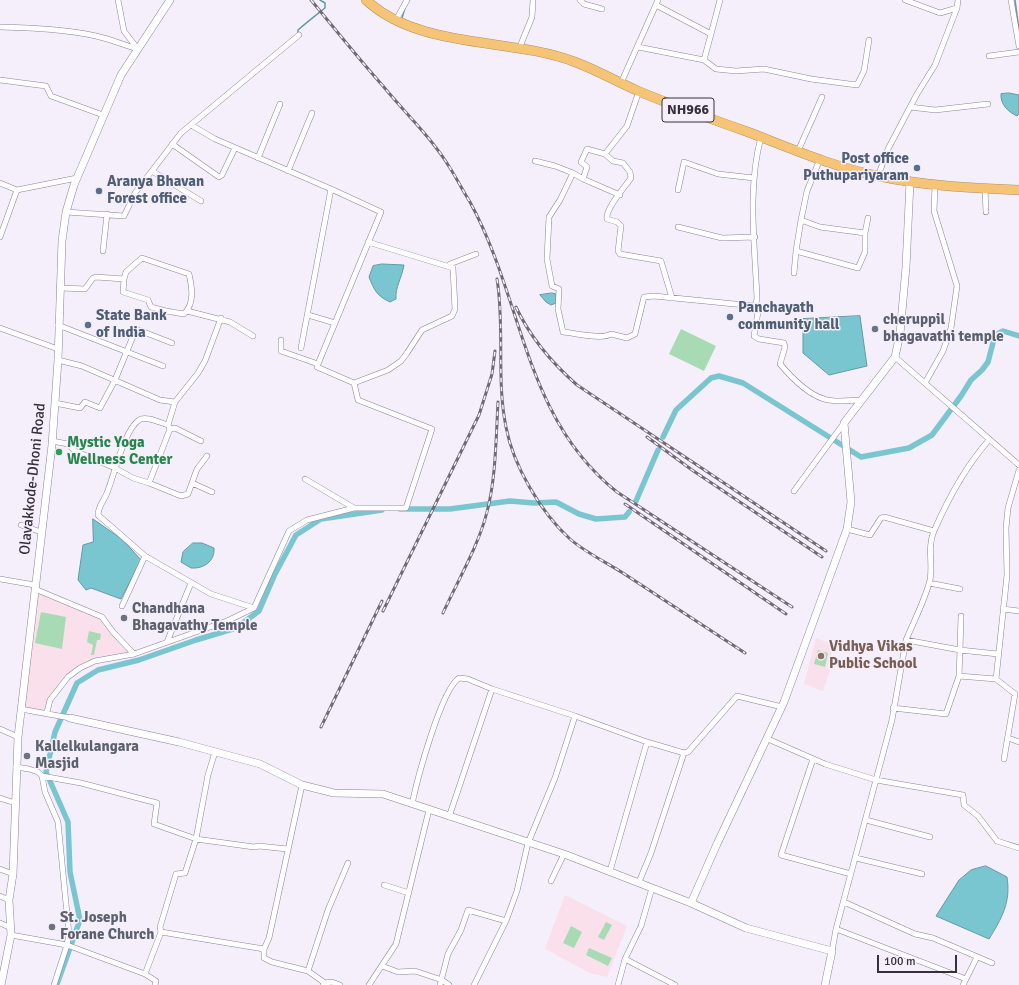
<!DOCTYPE html>
<html>
<head>
<meta charset="utf-8">
<style>
	body { margin:0 }
	#map { position:relative; width:1019px; height:985px; overflow:hidden; background:#f5effc; font-family:Signika,sans-serif }
	canvas { display:block }
	.scale { position:absolute; left:877px; top:955px; width:80px; height:18px; box-sizing:border-box; border:2px solid #36303c; border-top:0; padding-left:5px; font-size:12px; line-height:14px; white-space:nowrap; color:#36303c; -webkit-text-stroke:3px #f5effc; paint-order:stroke }
</style>
</head>
<body>
<div id="map">
<canvas width="1019" height="985"></canvas>
<div class="scale">100 m</div>
</div>
<script>
const c = document.querySelector('canvas').getContext('2d');
c.lineJoin = 'round';
function fill(path, color) {
  c.fillStyle = color;
  c.fill(path, 'evenodd');
}
function stroke(path, color, width, dash) {
  c.strokeStyle = color;
  c.lineWidth = width;
  c.lineCap = dash ? 'butt' : 'round';
  c.setLineDash(dash || []);
  c.stroke(path);
}
function label(font, color, halo, rows, align = 'center') {
  c.font = font + ' Signika,sans-serif';
  c.lineWidth = 3;
  c.setLineDash([]);
  c.textBaseline = 'middle';
  c.strokeStyle = halo;
  c.fillStyle = color;
  for (const [text, x, y, turn = 0] of rows) {
    c.save();
    c.translate(x, y);
    c.rotate((+turn || 0) * Math.PI / 180);
    c.textAlign = isNaN(turn) ? turn : align;
    if (halo) c.strokeText(text, 0, 0);
    c.fillText(text, 0, 0);
    c.restore();
  }
}
fill(new Path2D(`
	M35 589 102 617 134 654 95 661 68 677 53 696 47 712 21 709Z
	M816 638 834 645 827 668 830 670 823 691 804 684Z
	M565 895 627 926 607 977 590 973 545 949Z`), '#f9e0eb');
fill(new Path2D(`
	M681 329 716 346 704 371 669 354Z
	M41 612 66 617 62 649 35 643Z
	M89 631 101 634 100 640H97L94 655H91L93 645 87 642Z
	M818 650 828 653 825 667 814 664Z
	M606 922 612 925 604 940 598 937Z
	M571 926 582 932 574 948 563 943Z
	M589 948 612 958 608 966 586 955Z`), '#a8dbb4');
const water = new Path2D(`
	M1009 93 1019 95V114L1017 116C1008 112 1000 104 1001 94Z
	M382 264 404 265C402 278 395 287 396 299L390 302C377 296 374 290 369 277L373 266Z
	M552 293 556 294V303L551 305 546 302 540 295Z
	M860 316 867 366 829 375 803 353V319Z
	M93 519 123 540 141 560 121 599 91 588 86 590 78 580 83 545 93 542Z
	M193 543H202L214 548C215 561 204 569 191 568L181 562 183 552Z
	M986 866 1007 877C1011 902 1002 918 989 939L936 916 959 880 971 870Z`);
fill(water, '#79c6d1');
stroke(water, '#6599a4', 1);
stroke(new Path2D(`
	M1015 0 1019 30
	M402 18 405 8
	M298 34V30C307 22 315 16 325 8V3L320 0`), '#6599a4', 1.5);
stroke(new Path2D(`
	M663 437 676 410 711 378 719 376 743 383 861 457 909 448 932 435 961 396 971 380 982 370 988 362 995 335 1003 331 1019 336
	M636 501 658 450
	M400 509H450L510 501 534 503 556 502 579 514 596 519 625 517 629 512
	M57 984 80 920 70 872 68 822 46 772 55 732 77 683 98 670 139 660 196 640 236 628 259 611 275 574 296 535 321 519 382 510`), '#79c6d1', 5.5);
const street = new Path2D(`
	M118 0 124 31 137 48
	M580 0 584 4 602 9
	M905 0 940 13 957 8 958 0
	M1011 0 1019 46
	M656 5 711 34 720 0
	M396 20 407 0
	M0 27C32 28 64 29 96 36 110 39 124 45 138 49
	M638 47 704 60 716 69 736 71 764 69 811 79 857 85 864 71 869 40
	M519 49 532 17 533 0
	M989 56 1019 52
	M704 60 711 34
	M0 80 46 86 51 96 103 115
	M621 83 658 0
	M639 91 627 126 605 154 587 149 581 162 587 167 583 179 573 173 560 200 549 217 547 259 552 286 559 289 558 309 563 332C575 333 602 340 611 334L627 338 635 334 644 297 654 296 755 306
	M910 107 935 110 988 104
	M191 125 215 139 331 189 301 348
	M761 137C747 190 755 245 757 299L755 306 758 312 754 336 759 339 784 343 785 347 780 364C791 377 807 394 824 399 835 403 851 400 862 400
	M172 144 219 177 222 175 235 148
	M798 151 822 97
	M605 154 613 161 623 163 630 172 631 178C625 187 605 209 607 219L617 222 621 226 618 251 620 254 661 261 672 298
	M258 158 280 104
	M535 161 555 166 573 173
	M152 171 201 201
	M288 171 312 113
	M878 176 888 149 917 94 935 65 957 8
	M583 179 620 195
	M0 183 17 190 77 178
	M331 189 381 212 318 364 317 367 354 383 388 370 401 361 407 353 422 330 452 316 455 309 453 268 368 242
	M985 189 986 212
	M678 190 684 162 718 174 754 178
	M66 212 124 216 135 193 181 133 299 35
	M801 220 796 251 858 268 865 252V233L820 227 801 220 807 191 820 159
	M678 227 722 238 755 237
	M865 233 868 218
	M0 237 17 190
	M103 251 107 214
	M451 267 450 264 476 254
	M794 273 796 251
	M61 288 85 289 93 278 96 277 124 279 126 272 142 258 189 274C192 287 195 303 184 314L166 311 151 307 148 300 123 292 124 279
	M187 311 230 322 253 336
	M308 315 335 323
	M58 325 163 366
	M0 328 58 349
	M281 340V351L318 364
	M895 357 1019 465
	M58 360 82 366 160 400 175 402
	M925 383 943 351 951 328 957 286 934 211 935 185
	M55 403 80 408 85 402 100 408 115 380 136 329 172 343
	M168 425 175 402 198 373 205 361 221 318
	M170 429 175 428 201 441
	M52 441 68 444 75 451 115 468 133 478 149 483 170 429 168 425C161 423 145 415 139 420 124 430 114 476 107 493 104 501 98 506 98 515L145 556 211 594 254 608
	M305 479 354 508
	M149 483 181 496 188 494 197 469 207 456
	M192 483 212 492
	M794 491 844 423
	M21 525 41 532
	M847 529 870 535 881 518 884 517 934 531
	M0 579 35 585
	M929 583 960 589
	M35 589 102 617 113 632 134 654
	M122 606 145 556
	M1003 609 1019 611
	M961 616 960 650 998 654
	M906 640C914 621 925 600 930 580 933 564 927 547 934 531 948 499 965 467 989 440
	M167 642 191 583
	M996 679 1015 694 1004 759
	M893 708 946 714 959 676
	M21 709 70 718
	M47 712 50 700 68 677 80 668 95 661 134 654 227 621 254 608 289 531 307 520 354 508H406L432 429 358 400 354 383
	M0 729 18 737
	M1008 738 1019 742
	M768 739 825 764 876 780 963 795 964 805 978 816 997 841 1019 848
	M813 759 781 855 851 874
	M42 776 81 783 157 803 154 824 196 839 254 847 259 846 287 849
	M302 785 269 938 264 949V958L272 962 308 971 325 983
	M0 798 15 803
	M412 804C417 780 441 690 459 678L468 679 492 689 575 716 647 742 684 753 688 752 737 696 782 707
	M449 817 492 689
	M866 820 930 837
	M856 858 922 874
	M0 869 13 874
	M610 871 647 742
	M551 881 564 854
	M639 882 651 853 684 753
	M384 885 409 893
	M0 896 9 900
	M844 902 915 934 933 938 992 963
	M0 923 11 928
	M836 929 966 979
	M161 932 264 949
	M11 935 67 945 69 934 58 822 45 792 42 776 38 772 29 769 16 767
	M832 951 836 929 892 720 906 640 960 650 959 676 996 679 1007 575 1006 528 1008 508 1019 470
	M625 959 641 926 652 888
	M382 966 398 972 415 971 442 980 449 985
	M308 971 328 910 348 863
	M145 974 161 932 160 927 176 874 185 873 196 839 208 775 215 752
	M54 985 67 945 145 974 156 981 155 985
	M323 985 325 983 332 982 340 985
	M369 985 396 944 429 810
	M440 985 448 954 461 930 468 910 506 921 517 891 528 843 555 778 575 716
	M474 985 506 921
	M618 985 625 959 675 985
	M963 985 977 957`);
const secondary = new Path2D(`
	M70 718 179 742 260 764 302 785 334 793 383 794 564 854 691 903
	M1 985 11 935 9 900 13 874 18 737 52 445 58 360 62 241 66 212 74 185 121 75 170 0
	M825 985 832 951 746 928 691 903 717 844 784 702 847 529 851 502 844 423 895 357 900 334 906 267 910 182`);
const highway = new Path2D(`
	M366 0C420 50 510 37 575 62 597 70 617 82 638 91 674 106 711 119 748 132 790 148 833 167 878 176 925 186 972 188 1019 190`);
stroke(street, '#8e819e', 6);
stroke(secondary, '#8e819e', 8);
stroke(highway, '#b39062', 10);
stroke(street, '#fff', 5);
stroke(secondary, '#fff', 7);
stroke(highway, '#f6c477', 9);
const rail = new Path2D(`
	M311 0C335 29 358 58 383 86 405 113 432 138 450 168 457 179 463 191 470 202 524 301 523 417 617 492L792 607
	M497 279C505 328 496 378 506 427 513 465 541 513 570 539 586 553 608 563 626 575 666 601 705 627 745 653
	M516 307C530 337 552 363 577 385L826 551
	M647 437 692 470 822 557
	M625 504 786 614
	M383 611 479 415 492 374 495 351
	M443 613C458 580 478 547 487 512 496 478 496 437 498 402
	M321 727 382 601`);
stroke(rail, '#706a76', 3);
stroke(rail, '#f5effc', 1.5, [4.5]);
for (const [x, y, r, color] of [
	[917,168,4,"#5c6f8a"],
	[99,191,4,"#5c6f8a"],
	[730,317,4,"#5c6f8a"],
	[88,325,4,"#5c6f8a"],
	[875,329,4,"#6b7280"],
	[59,452,4,"#2e9e5b"],
	[124,618,4,"#6b7280"],
	[821,656,4,"#8d6e63"],
	[27,756,4,"#6b7280"],
	[52,927,4,"#6b7280"]
]) {
  const dot = new Path2D();
  dot.arc(x, y, r, 0, 2 * Math.PI);
  c.fillStyle = color;
  c.fill(dot);
  stroke(dot, '#f5effc', 1.5);
}
for (const [x, y, w] of [
	[688,110,52]
]) {
  const box = new Path2D();
  box.roundRect(x - w / 2, y - 12, w, 24, 3);
  c.fillStyle = '#f5effc';
  c.fill(box);
  stroke(box, '#36303c', 1);
}
label('bold 14px', '#36303c', null, [
	["NH966",688,110]
]);
label('bold 15px', '#4e5e75', '#f5effc', [
	["Post office",909,159,"right"],
	["Puthupariyaram",909,176,"right"],
	["Aranya Bhavan",107,182],
	["Forest office",107,199],
	["Panchayath",738,308],
	["community hall",738,325],
	["State Bank",96,316],
	["of India",96,333]
], 'left');
label('bold 15px', '#5b616d', '#f5effc', [
	["cheruppil",883,320],
	["bhagavathi temple",883,337],
	["Chandhana",132,609],
	["Bhagavathy Temple",132,626],
	["Kallelkulangara",35,747],
	["Masjid",35,764],
	["St. Joseph",60,918],
	["Forane Church",60,935]
], 'left');
label('bold 15px', '#27864d', '#f5effc', [
	["Mystic Yoga",67,443],
	["Wellness Center",67,460]
], 'left');
label('15px', '#36303c', '#f5effc', [
	["Olavakkode-Dhoni Road",33,479,-84]
]);
label('bold 15px', '#785e54', '#f5effc', [
	["Vidhya Vikas",829,647],
	["Public School",829,664]
], 'left');
</script>
</body>
</html>
